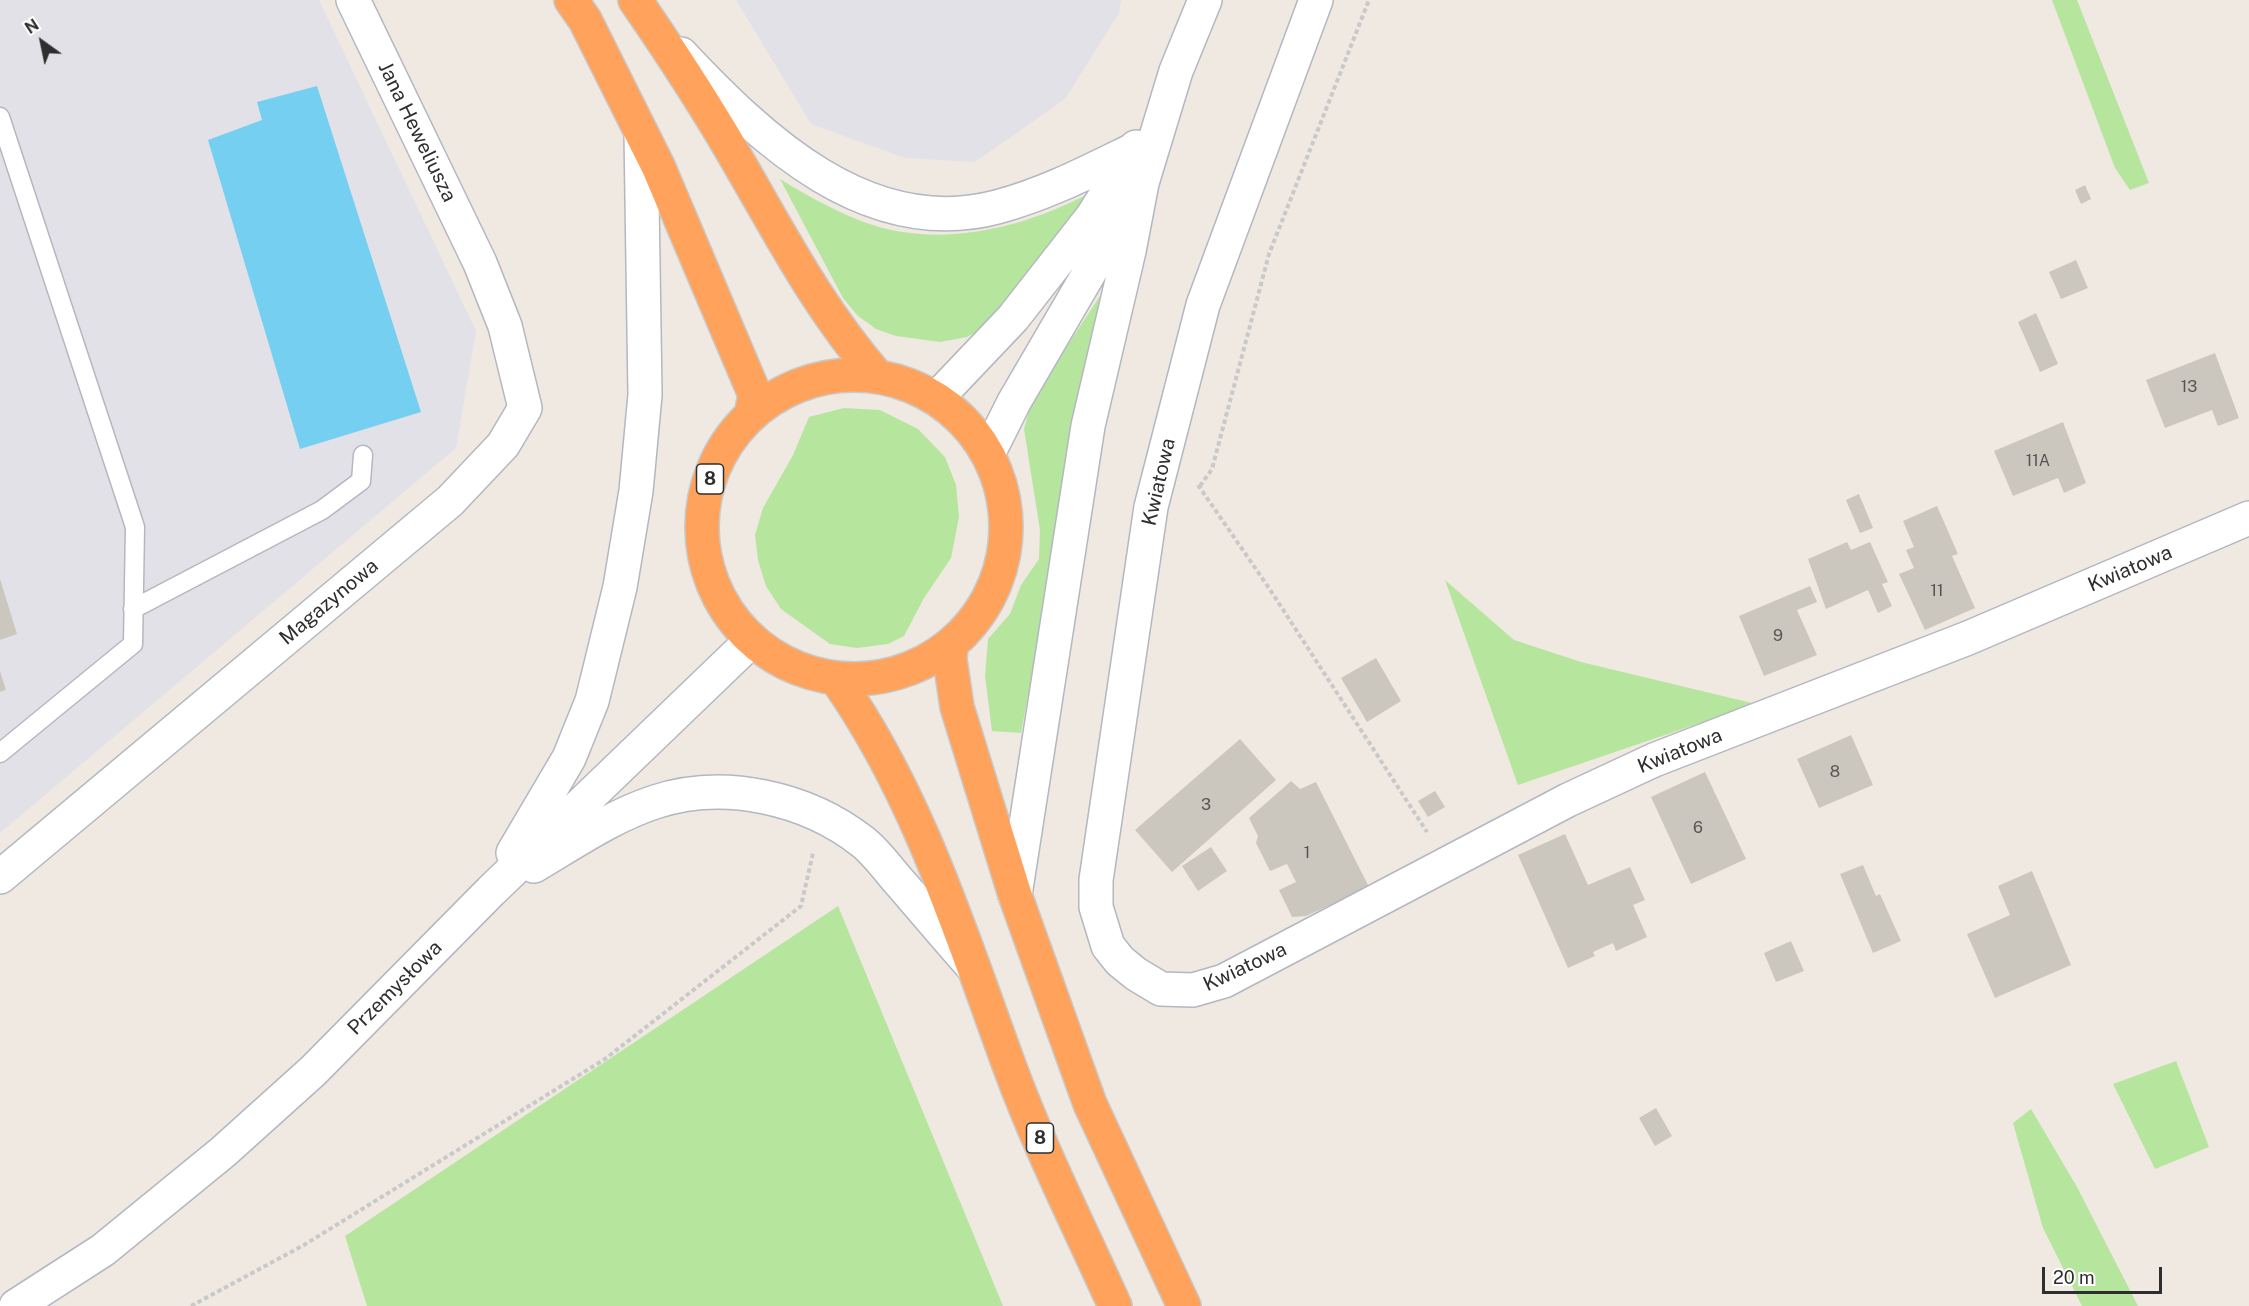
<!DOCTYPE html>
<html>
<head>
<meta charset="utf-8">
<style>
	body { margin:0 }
	#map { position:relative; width:2249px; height:1306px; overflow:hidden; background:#efe9e1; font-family:"Public Sans",sans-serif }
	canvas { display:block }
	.north { position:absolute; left:12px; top:12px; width:60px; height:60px; -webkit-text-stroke:4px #fff; paint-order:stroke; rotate:327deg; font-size:16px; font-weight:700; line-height:24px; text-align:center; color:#2e2e2e }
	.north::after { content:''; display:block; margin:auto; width:21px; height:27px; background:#2e2e2e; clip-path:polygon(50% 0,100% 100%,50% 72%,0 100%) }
	.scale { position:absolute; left:2042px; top:1267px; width:120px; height:27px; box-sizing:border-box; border:3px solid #2e2e2e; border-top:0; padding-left:8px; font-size:18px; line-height:21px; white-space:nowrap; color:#2e2e2e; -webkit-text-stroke:4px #fff; paint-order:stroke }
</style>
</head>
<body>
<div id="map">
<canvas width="2249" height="1306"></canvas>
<div class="north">N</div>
<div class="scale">20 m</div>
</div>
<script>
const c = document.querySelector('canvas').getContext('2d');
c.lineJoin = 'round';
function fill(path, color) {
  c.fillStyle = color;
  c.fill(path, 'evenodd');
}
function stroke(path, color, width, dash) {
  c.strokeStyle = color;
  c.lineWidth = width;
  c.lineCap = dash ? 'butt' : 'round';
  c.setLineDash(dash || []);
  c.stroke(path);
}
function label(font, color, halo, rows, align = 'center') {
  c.font = font + ' "Public Sans",sans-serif';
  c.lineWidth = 5;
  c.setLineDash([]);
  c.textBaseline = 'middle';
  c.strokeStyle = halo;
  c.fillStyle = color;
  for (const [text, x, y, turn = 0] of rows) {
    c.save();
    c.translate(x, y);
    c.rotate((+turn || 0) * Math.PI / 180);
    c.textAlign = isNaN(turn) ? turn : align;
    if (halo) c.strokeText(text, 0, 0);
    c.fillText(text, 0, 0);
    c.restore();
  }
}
fill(new Path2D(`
	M0 0H319L476 331 456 448 0 833Z
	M736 0H1121L1119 13 1065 99 975 162 905 158 811 124Z`), '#e3e1e8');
fill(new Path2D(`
	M2052 0H2077L2149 183 2130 190 2115 168Z
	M780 179C806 195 833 210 861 221 937 250 1021 229 1090 193L993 323 967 337 940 342 896 336 876 329 858 316 843 298Z
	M1104 290 1021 733 992 731 985 676 988 639 1010 614 1021 585 1039 559 1040 530 1024 429 1032 399Z
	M844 408 880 410 918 429 945 457 956 485 959 517 951 558 924 598 904 636 888 644 857 648 830 644 781 609 766 586 758 560 755 535 763 508 793 455 809 417Z
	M1445 580 1514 640 1581 662 1756 704 1518 785Z
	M838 906 1003 1306H367L345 1236Z
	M2176 1061 2209 1147 2155 1169 2113 1084Z
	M2031 1109 2077 1187 2138 1306H2082L2043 1228 2013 1123Z`), '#b6e59e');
fill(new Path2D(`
	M317 86 421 412 300 449 208 140 262 120 257 102Z`), '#75cff0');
fill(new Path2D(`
	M2085 185 2091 199 2081 204 2075 190Z
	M2076 260 2088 288 2061 299 2049 272Z
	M2036 313 2058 364 2040 372 2018 322Z
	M2215 353 2239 418 2218 426 2212 410 2165 428 2146 380Z
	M2063 422 2086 483 2064 493 2058 478 2013 496 1994 451Z
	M1859 494 1873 528 1860 533 1846 500Z
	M1937 506 1958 554 1952 556 1975 608 1925 630 1899 574 1914 568 1906 550 1914 547 1903 521Z
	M1847 542 1851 550 1870 542 1888 582 1882 584 1892 606 1878 613 1868 590 1826 609 1808 559Z
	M0 579 17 634 0 640Z
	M1810 586 1817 602 1797 610 1817 655 1764 676 1739 616Z
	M1376 658 1401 701 1367 722 1341 678Z
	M0 671 6 690 0 692Z
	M1851 735 1873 785 1819 808 1797 759Z
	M1240 739 1276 780 1172 872 1135 830Z
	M1705 772 1746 859 1691 884 1651 797Z
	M1291 781 1300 789 1316 782 1369 887 1306 916 1292 917 1279 890 1296 882 1287 864 1270 871 1256 843 1258 836 1249 818Z
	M1435 791 1445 807 1428 817 1418 801Z
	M1565 834 1588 885 1630 867 1645 900 1633 905 1647 937 1616 951 1613 943 1593 952 1595 956 1568 968 1518 855Z
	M1211 847 1227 871 1198 891 1182 866Z
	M1863 865 1876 896 1880 894 1901 941 1873 953 1840 874Z
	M2032 871 2071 965 1995 998 1967 934 2010 915 1998 886Z
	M1791 941 1804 971 1776 982 1764 953Z
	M1656 1108 1672 1136 1655 1146 1639 1118Z`), '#cbc7bf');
const lane = new Path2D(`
	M0 117 135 527 133 644 0 753
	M133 609 322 510 361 481 363 455`);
const street = new Path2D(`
	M1316 0 1203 305 1151 507 1096 880V907L1108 946 1120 961 1136 974 1161 989 1193 990 1224 981 1568 800 1654 760 1968 638 2249 518
	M0 877 450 501 503 445 525 408 505 326 480 263 353 0`);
const secondary = new Path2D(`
	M681 54C762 140 868 241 997 207 1046 194 1090 171 1135 149
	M936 399 1013 318 1092 217 1136 147
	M988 454 1014 402 1130 203
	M513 853 569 758 592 701 620 587 636 491 645 395 641 133
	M534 866C573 843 612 816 655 802 724 779 807 798 863 842 878 854 890 872 903 886 926 913 949 940 972 966
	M1015 895 1088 426 1129 251 1142 183 1176 71 1205 0
	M16 1306 103 1250 223 1152 313 1071 491 891 751 641`);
const highway = new Path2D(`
	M571 0 585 20 658 166 755 395 751 415
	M635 0C673 55 710 112 743 170 785 243 822 313 878 377
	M702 527a152 152 0 1 1 304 0a152 152 0 1 1-304 0Z
	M951 645 950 660 957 707 1015 895 1090 1104 1184 1306
	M837 680C918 795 961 934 1009 1065 1039 1147 1079 1226 1115 1306`);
stroke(lane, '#b4b7c1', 21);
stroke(street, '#b4b7c1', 36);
stroke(secondary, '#b4b7c1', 36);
stroke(highway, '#c9c9c9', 36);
stroke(new Path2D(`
	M1198 485 1269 588 1427 832
	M1200 486 1212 469 1269 254 1369 0
	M191 1306 304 1245 605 1059 801 906 813 853`), '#c9c9c9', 4, [4.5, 3]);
stroke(lane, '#fff', 18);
stroke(street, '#fff', 33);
stroke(secondary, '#fff', 33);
stroke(highway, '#ffa35c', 33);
label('16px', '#555452', null, [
	["13",2189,387],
	["11A",2038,461],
	["11",1937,591],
	["9",1778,636],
	["8",1835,772],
	["3",1206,805],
	["6",1698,828],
	["1",1307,853]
]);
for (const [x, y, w] of [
	[710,479,27],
	[1040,1138,27]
]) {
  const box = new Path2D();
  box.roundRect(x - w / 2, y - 15, w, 30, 4.5);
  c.fillStyle = '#fff';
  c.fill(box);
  stroke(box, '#2e2e2e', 1.5);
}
label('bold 18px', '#2e2e2e', null, [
	["8",710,479],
	["8",1040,1138]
]);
label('20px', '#2e2e2e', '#fff', [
	["Jana Heweliusza",417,132,64],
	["Kwiatowa",1159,482,-77],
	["Kwiatowa",2130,569,-23],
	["Magazynowa",329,602,-40],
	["Kwiatowa",1680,751,-22],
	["Kwiatowa",1245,967,-25],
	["Przemysłowa",395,988,-45]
]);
</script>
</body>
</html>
